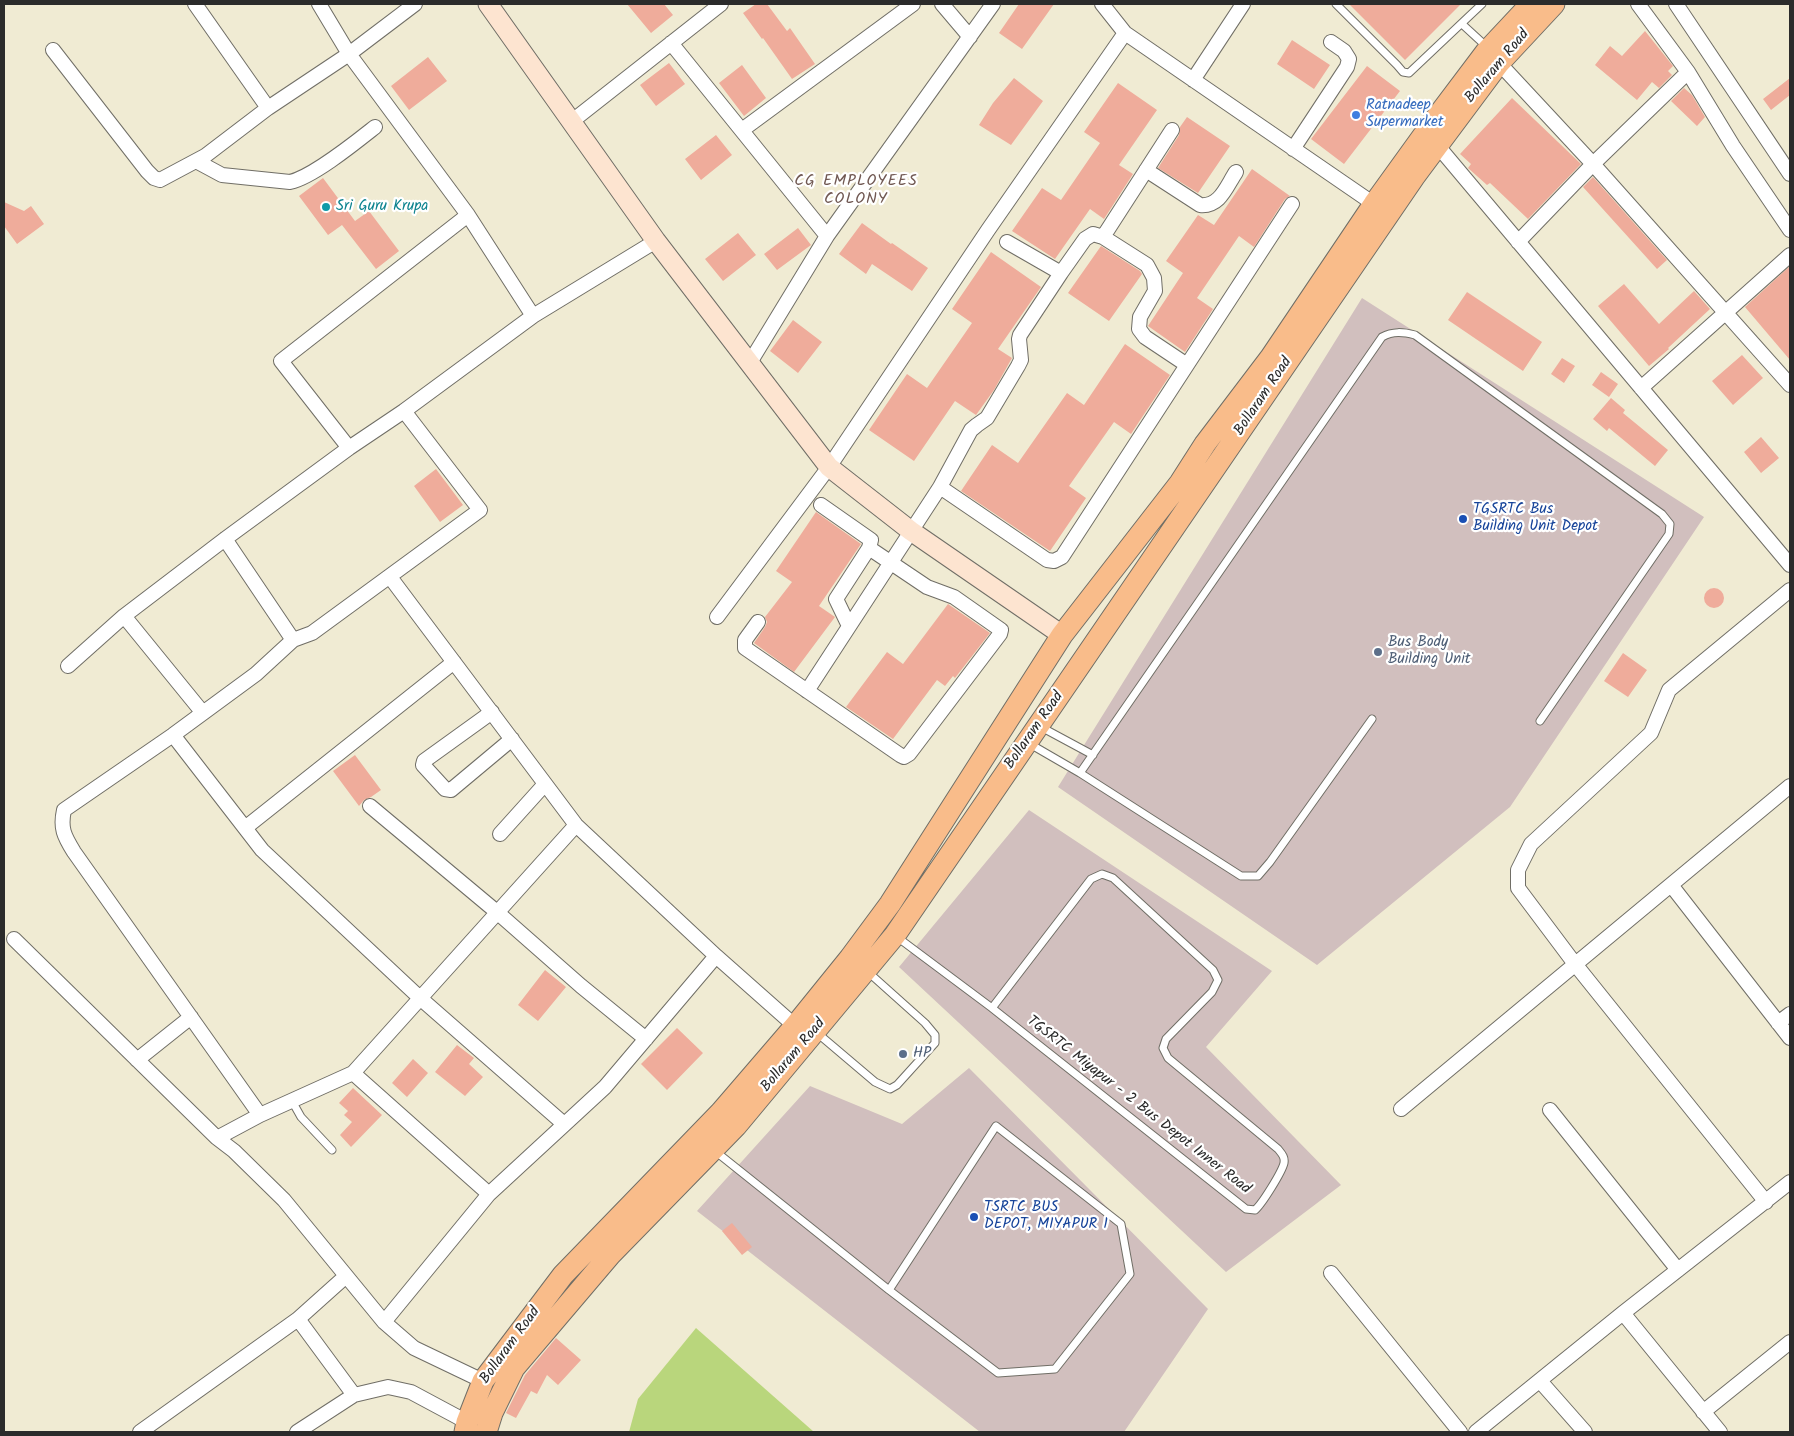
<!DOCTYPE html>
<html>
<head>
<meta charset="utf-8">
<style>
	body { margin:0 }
	#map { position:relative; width:1794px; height:1436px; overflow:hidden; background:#f0ebd3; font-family:Kalam,sans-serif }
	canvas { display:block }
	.frame { position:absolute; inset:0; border:5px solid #2b2b2b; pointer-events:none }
</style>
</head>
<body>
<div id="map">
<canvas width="1794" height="1436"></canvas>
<div class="frame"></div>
</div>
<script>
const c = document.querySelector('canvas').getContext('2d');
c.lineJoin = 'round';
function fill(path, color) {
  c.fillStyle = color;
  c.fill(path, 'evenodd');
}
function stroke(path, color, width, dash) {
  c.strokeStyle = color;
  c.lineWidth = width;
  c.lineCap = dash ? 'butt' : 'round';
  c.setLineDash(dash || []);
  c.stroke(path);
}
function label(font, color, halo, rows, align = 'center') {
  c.font = font + ' Kalam,sans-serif';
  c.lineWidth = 4.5;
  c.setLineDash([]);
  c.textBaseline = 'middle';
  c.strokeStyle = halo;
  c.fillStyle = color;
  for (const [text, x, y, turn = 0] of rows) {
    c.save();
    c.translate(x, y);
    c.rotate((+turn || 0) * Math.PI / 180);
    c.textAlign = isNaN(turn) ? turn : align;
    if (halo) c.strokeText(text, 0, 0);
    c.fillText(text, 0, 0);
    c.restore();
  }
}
fill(new Path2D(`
	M1362 298 1704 517 1510 807 1317 965 1058 787Z
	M1029 810 1272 971 1206 1047 1341 1185 1226 1272 899 967Z
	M969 1068 1208 1309 1124 1432H980L697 1211 810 1086 902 1124Z`), '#d1bfbe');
fill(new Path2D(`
	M696 1328 814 1432H629L638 1399Z`), '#b9d67c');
fill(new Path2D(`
	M627 4H664L673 15 651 33Z
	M756 4H767L787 31 790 28 815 64 792 79 763 38 762 39 743 13Z
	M1019 4H1054L1022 49 999 33Z
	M1349 4H1461L1405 60Z
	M1645 31 1673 66 1668 71 1672 75 1659 88 1652 82 1637 100 1595 65 1610 46 1622 56Z
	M1292 40 1330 65 1314 89 1277 64Z
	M428 57 447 81 409 110 391 86Z
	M669 63 685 84 656 106 640 85Z
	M742 65 766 98 744 116 719 83Z
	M1367 66 1400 91 1344 164 1311 139Z
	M1014 78 1043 101 1011 145 979 125 993 103Z
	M1790 78V95L1771 110 1763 99Z
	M1118 83 1157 110 1119 165 1133 174 1104 219 1090 209 1055 259 1012 231 1042 188 1061 200 1100 143 1084 132Z
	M1684 88 1692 95 1705 117 1697 126 1671 101Z
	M1512 98 1581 164 1528 219 1490 183 1487 185 1468 168 1471 164 1460 154Z
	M1187 117 1230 146 1198 193 1158 168 1179 135 1180 127Z
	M716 135 732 155 701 180 685 159Z
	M1252 169 1290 196 1285 199 1254 247 1239 236 1197 298 1213 309 1185 352 1148 326 1183 273 1166 261 1198 215 1214 225Z
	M1593 177 1667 260 1657 269 1583 187Z
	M323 178 355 221 369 211 399 251 376 269 342 225 328 235 299 196Z
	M4 202 24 211 31 206 44 224 17 244 4 226Z
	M862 223 891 244 892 243 928 268 912 291 872 264 866 274 839 254Z
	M798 228 811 245 777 270 764 254Z
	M738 233 756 255 723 281 705 259Z
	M1101 246 1140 271 1142 274 1109 321 1068 293Z
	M991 252 1041 287 998 349 1012 358 994 390 976 415 955 401 914 461 869 430 907 374 927 388 972 323 952 309Z
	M1790 266V360L1745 307Z
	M1624 284 1659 324 1694 291 1710 309 1668 348 1669 349 1649 366 1598 306Z
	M1467 292 1542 342 1523 371 1448 320Z
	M793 320 822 342 798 373 770 351Z
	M1125 344 1170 375 1131 434 1114 422 1069 486 1086 498 1050 551 961 491 992 445 1018 463 1067 393 1084 405Z
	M1742 355 1763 378 1733 405 1712 381Z
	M1562 358 1575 366 1564 383 1551 374Z
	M1601 372 1618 384 1609 397 1592 385Z
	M1611 398 1625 410 1623 413 1668 450 1655 466 1609 428 1607 431 1593 419Z
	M1761 437 1779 458 1761 473 1744 452Z
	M436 469 463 505 440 522 414 486Z
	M816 512 861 544 819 606 835 617 794 672 754 643 765 627 767 622 765 617 792 582 776 571Z
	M1704 598a10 10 0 1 1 20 0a10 10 0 1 1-20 0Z
	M948 604 990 633 955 678 953 676 945 686 937 680 893 739 846 707 887 652 903 664Z
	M1623 653 1647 670 1628 697 1604 681Z
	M355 755 381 790 371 797 364 800 359 806 333 771Z
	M545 970 566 987 538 1021 518 1005Z
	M677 1028 703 1053 667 1090 641 1064Z
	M457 1045 474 1058 469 1064 483 1077 465 1096 435 1072Z
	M413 1059 428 1073 407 1097 392 1083Z
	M353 1088 382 1115 351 1147 340 1135 352 1122 344 1115 348 1111 339 1103Z
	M732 1223 752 1247 742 1255 722 1231Z
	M556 1338 581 1360 558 1385 547 1375 537 1394 531 1391 516 1418 506 1413 525 1375Z`), '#efac9b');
const lane = new Path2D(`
	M1336 4 1397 65 1403 72 1409 73 1482 4
	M1462 24 1487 47
	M1041 727 1093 755
	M1030 744 1080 773 1241 876H1258L1270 862 1372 719
	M1080 773 1382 337C1393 331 1403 332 1415 335L1662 514 1670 524 1669 534 1540 721
	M897 937 992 1008 1246 1209 1255 1210C1262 1204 1282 1172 1284 1163 1285 1157 1282 1154 1278 1149L1168 1058 1163 1048 1166 1039 1212 992 1218 980 1213 970 1113 878 1102 874 1091 879 992 1008
	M816 1032 875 1082 890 1089 897 1085 935 1043V1035L925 1023 868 972
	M292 1101 301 1117 332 1150
	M715 1151 889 1290 998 1373 1055 1369 1130 1274 1121 1224 996 1126 889 1290`);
const street = new Path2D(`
	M195 4 268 108
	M319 4 349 54 468 215 533 316
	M942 4 970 37
	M1102 4 1125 33 1374 204
	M1638 4 1688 72 1733 146 1790 230
	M1676 4 1790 174
	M671 43 827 236
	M53 50 147 171 154 178 160 180 205 156 268 108 349 54 415 4
	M1499 63 1593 164 1790 385
	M1193 80 1243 4
	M571 122 721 4
	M742 130 913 4
	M1437 145 1790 565
	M1293 149 1347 67 1349 59 1344 51 1331 42
	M196 161 222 175 290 182C313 177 356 142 375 127
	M1146 170 1200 205C1220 207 1226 187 1236 172
	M1103 237 1172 130
	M1518 242 1593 164 1688 72
	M749 364 827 236 993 4
	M1187 365 1292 204
	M1641 388 1790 255
	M349 448 281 361 468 215
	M940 487 1047 560 1054 561 1062 557 1187 365 1145 337 1139 329 1140 317 1155 291 1154 278 1147 265 1103 237 1093 234 1085 239 1061 273 1007 242
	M821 505 871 540 869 548 836 599 849 626
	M225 539 293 640
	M124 616 203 713
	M717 617 829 467 988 230 1125 33
	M758 622 745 640V648L900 755 904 757 909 754 1000 634 1001 630 954 597 927 587 869 548
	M68 666 124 616 225 539 349 448 404 411 533 316 656 241
	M807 691 940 487 971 430 977 425 987 418 1018 366 1021 360 1019 339 1020 335 1061 273
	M492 712 424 761 423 765 445 789 451 790 512 739
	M173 735 262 850 420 998 564 1124
	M370 806 498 913 581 986 646 1039
	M245 828 454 662
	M500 834 545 784
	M1671 885 1790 1038
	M14 939 217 1138 234 1151 284 1200 384 1322 414 1348 483 1381
	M716 956 795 1026
	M1778 1023 1790 1014
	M137 1060 191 1017
	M353 1073 489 1194 605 1087 716 956 576 825 390 577
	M1401 1109 1790 786
	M1550 1110 1678 1270
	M260 1115 74 852C64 836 60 828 64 810L173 735 256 674 293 640 312 633 480 510 404 411
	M217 1138 260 1115 353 1073 576 825
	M1766 1202 1575 964 1518 888V870L1531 844 1651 733 1669 690 1790 590
	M1331 1273 1460 1432
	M1623 1313 1720 1432
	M298 1319 354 1395 388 1387 411 1392 467 1422
	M384 1322 489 1194
	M1540 1381 1585 1432
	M1703 1412 1790 1342
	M140 1432 298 1319 346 1276
	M297 1432 354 1395
	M1476 1432 1623 1313 1790 1182`);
const secondary = new Path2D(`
	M488 4 656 241 829 467 911 531 1062 635`);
const primary = new Path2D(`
	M465 1432 467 1422 483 1381 563 1275 721 1112 795 1026 850 958 890 904 1062 635 1180 483 1205 444 1271 357 1374 204 1431 125 1486 52 1531 4
	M486 1432 492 1413 514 1368 610 1255 736 1126 895 935 1414 177 1499 63 1554 4`);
stroke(lane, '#706e66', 9);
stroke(street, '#706e66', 16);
stroke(secondary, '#706e66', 21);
stroke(primary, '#706e66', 23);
stroke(lane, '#fff', 7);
stroke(street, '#fff', 14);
stroke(secondary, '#fde4d0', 19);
stroke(primary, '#f9bc8a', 21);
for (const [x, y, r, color] of [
	[1356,115,5,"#3f7fe0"],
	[326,207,5,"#0f9aa8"],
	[1463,519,5,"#1a4fb4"],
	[1378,652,5,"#5c6f8a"],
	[903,1054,5,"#5c6f8a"],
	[974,1217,5,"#1a4fb4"]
]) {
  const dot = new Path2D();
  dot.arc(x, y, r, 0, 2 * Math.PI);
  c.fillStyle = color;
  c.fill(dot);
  stroke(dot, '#fff', 2);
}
label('15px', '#2b2b2b', '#fff', [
	["Bollaram Road",1498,67,-50],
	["Bollaram Road",1264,397,-56],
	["Bollaram Road",1035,731,-55],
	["Bollaram Road",794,1056,-50],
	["TGSRTC Miyapur - 2 Bus Depot Inner Road",1138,1106,38],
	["Bollaram Road",511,1346,-54]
]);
label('15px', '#366cbe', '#fff', [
	["Ratnadeep",1366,106],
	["Supermarket",1366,123]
], 'left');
label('15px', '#0d838f', '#fff', [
	["Sri Guru Krupa",336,207]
], 'left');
label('15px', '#164399', '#fff', [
	["TGSRTC Bus",1473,510],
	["Building Unit Depot",1473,527],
	["TSRTC BUS",984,1208],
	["DEPOT, MIYAPUR 1",984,1225]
], 'left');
label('15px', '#4e5e75', '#fff', [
	["Bus Body",1388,643],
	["Building Unit",1388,660],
	["HP",913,1054]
], 'left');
c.letterSpacing = '1px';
label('16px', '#705852', '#fff', [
	["CG EMPLOYEES",856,182],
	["COLONY",856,200]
]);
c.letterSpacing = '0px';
</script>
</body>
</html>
